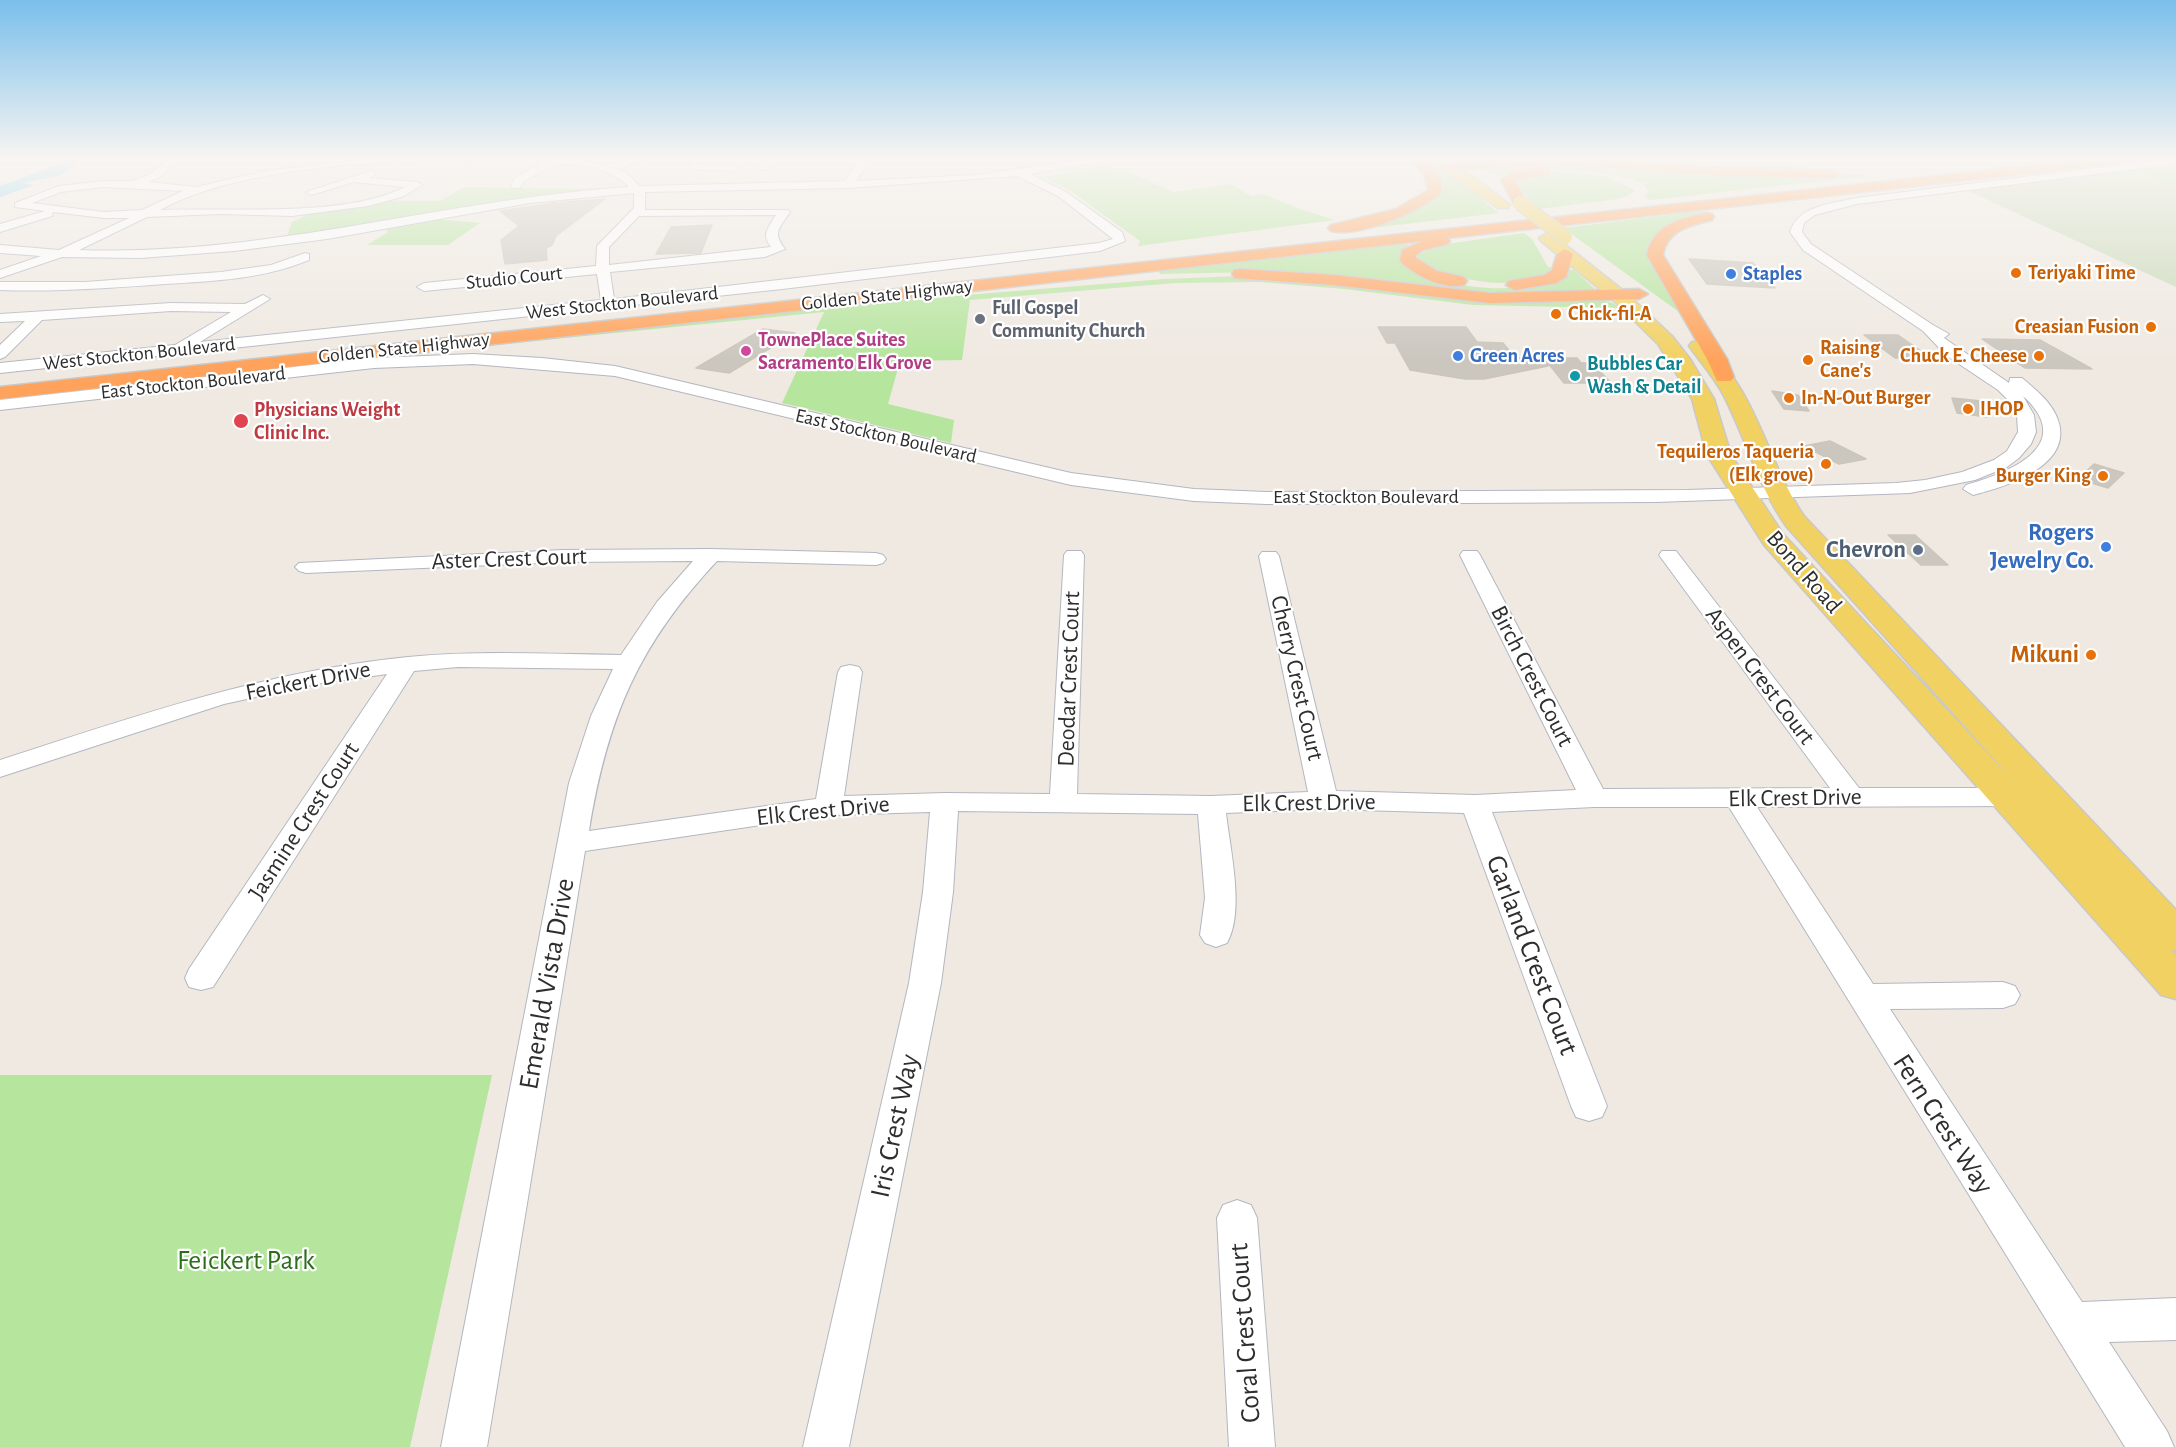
<!DOCTYPE html>
<html>
<head>
<meta charset="utf-8">
<style>
	body { margin:0 }
	canvas { display:block; background:#efe9e1 }
</style>
</head>
<body>
<canvas width="2176" height="1447"></canvas>
<script>
const c = document.querySelector('canvas').getContext('2d');
c.lineJoin = 'round';
function fill(path, color) {
  c.fillStyle = color;
  c.fill(path, 'evenodd');
}
function stroke(path, color, width, dash) {
  c.strokeStyle = color;
  c.lineWidth = width;
  c.lineCap = dash ? 'butt' : 'round';
  c.setLineDash(dash || []);
  c.stroke(path);
}
function label(font, color, halo, rows, align = 'center') {
  c.font = font + ' "Alegreya Sans",sans-serif';
  c.lineWidth = 4.5;
  c.setLineDash([]);
  c.textBaseline = 'middle';
  c.strokeStyle = halo;
  c.fillStyle = color;
  for (const [text, x, y, turn = 0] of rows) {
    c.save();
    c.translate(x, y);
    c.rotate((+turn || 0) * Math.PI / 180);
    c.textAlign = isNaN(turn) ? turn : align;
    if (halo) c.strokeText(text, 0, 0);
    c.fillText(text, 0, 0);
    c.restore();
  }
}
fill(new Path2D(`
	M1416 158 1448 173 1499 213 1346 231 1439 191 1441 182 1437 173Z
	M1547 163 1817 175 1860 174 1868 176 1651 200 1644 197 1649 191 1642 183 1631 179 1599 172 1547 168 1504 179 1481 168Z
	M2176 164V188L2127 170Z
	M1101 166 1126 171 1174 192 1231 184 1252 196 1263 194 1300 209 1335 220 1138 246 1140 241 1072 192 1043 177Z
	M1554 172 1605 176 1635 190 1627 196 1617 199 1539 209 1531 204 1516 180 1532 173Z
	M619 186 286 239 292 222 309 214 385 201H440L464 187 585 189Z
	M1701 211 1710 214 1657 234 1648 252 1686 317 1563 228Z
	M435 219 480 223 448 245H367L388 232 386 229Z
	M1524 233 1532 239 1548 267 1553 268C1522 296 1451 279 1419 263L1417 255 1439 245Z
	M1404 243 1409 246 1401 251 1399 258C1416 283 1490 292 1519 287 1535 284 1552 276 1568 270H1574L1597 291 1498 294 1252 272 1161 274 1157 271Z
	M1241 276 1289 278 1450 298 1598 300 1613 303 1619 308 1473 305 1344 289 1260 282 1175 283 970 300 962 360 900 361 888 404 954 420 951 443 782 403 824 312 395 355 868 303 1164 279Z
	M0 1075H492L410 1447H0Z`), '#b6e59e');
fill(new Path2D(`
	M2127 170 2176 188V287L1964 189Z`), '#c8d9b8');
fill(new Path2D(`
	M59 164 74 166 61 175 28 182 26 184 35 185 0 197V186Z`), '#75cff0');
stroke(new Path2D(`
	M62 164 82 158`), '#75cff0', 3);
const building = new Path2D(`
	M605 199 556 236 552 245 546 248 547 260 505 264 501 240 519 226 500 211 554 203Z
	M712 225 701 253 656 254 671 227Z
	M1689 259 1753 263 1775 288 1707 284Z
	M1378 327H1466L1477 342 1503 343 1515 358H1577L1581 363H1592L1619 391H1596L1588 383H1564L1548 363V366L1484 379H1465L1410 370 1395 343H1387Z
	M763 329 795 333 729 373 696 368Z
	M1864 335H1898L1931 358H1895Z
	M1982 339 2040 340 2092 369 2025 368Z
	M1772 391 1798 395 1809 411 1784 409Z
	M1952 398 1981 401 1987 417 1957 413Z
	M1830 441 1866 459 1839 464 1804 446Z
	M2094 464 2124 473 2108 488 2078 479Z
	M1888 535H1915L1948 565H1921Z`);
fill(building, '#cbc7bf');
stroke(building, '#cbc5ba', 1.5);
const minor = new Path2D(`
	M171 158H182L160 177 149 182 196 187 265 171 378 158H567L606 165 635 158H650L616 169 626 173 640 186 845 181 861 158H871L856 181 976 175 1092 158H1111L1106 161 1030 174 1066 192 1122 232 1125 241 1100 251 782 289 0 373V363L175 345 231 312 171 311 42 320 5 357 0 359V345L25 321 0 322V314L171 303 245 304 263 295 270 299 200 342 601 300 597 274 424 291 417 287 424 283 596 266 597 246 634 208V193L530 203 327 239 234 251 140 258 62 257 0 278V270L41 256 0 253V245L59 250 129 218H104L53 212 52 216 0 232V224L45 211 15 207V203L59 186 103 181H133L152 173ZM543 162 515 178 511 186 512 188H520L523 182 556 163C582 165 610 168 629 187 444 199 266 257 79 250L147 217 220 214 292 216 368 206 402 197 422 185 417 182 369 178 376 174 371 171 306 192 311 195 354 182 405 187C345 218 229 207 160 210 257 158 434 159 543 162ZM1017 176 1058 196 1113 239 1099 243 614 299 610 272 765 257 785 249C772 232 779 229 790 212L788 210H645V192L848 188ZM103 187 183 191 142 210 104 212 32 203 61 192ZM776 215C768 228 761 234 771 247L609 265V247L639 216Z
	M767 158H777L766 170H758L757 168Z
	M2176 158V164L1857 204 1815 215 1804 223 1802 232 1811 244 1933 325 1949 334 1944 338 2009 383 2010 378H2022C2035 389 2052 402 2058 420 2074 466 2005 487 1973 495L1963 489 1966 485C2008 473 2078 446 2023 396L2034 415 2036 432 2031 444 2019 458 2007 467 1975 480 1910 493 1656 502 1266 504 1194 501 1071 485 615 376 473 364 374 368 0 410V400L374 358 473 354 542 358 615 366 1071 473 1194 489 1266 492 1687 490 1896 483 1925 480 1962 472 1994 460 2007 451 2018 432 2017 415 2010 402 1998 390 1947 356 1923 331 1803 250 1790 232C1798 205 1832 204 1856 198Z
	M695 164 734 165 739 168 734 171 691 169V165Z
	M305 253 309 254V260C264 279 214 281 165 284 110 288 55 292 0 290V282H85L221 272 271 265Z
	M711 549 876 553 883 555 886 559 883 563 876 565 717 561C638 645 607 719 589 831L816 799 838 672 841 667 850 665 859 667 862 672 844 796 945 793 1050 794 1064 555 1067 551H1081L1084 555 1077 794 1211 796 1308 792 1259 556 1262 552H1276L1279 556 1336 791 1475 795 1576 790 1460 555 1463 551H1477L1480 555 1603 789 1830 788 1659 555 1662 551H1676L1859 788H2021L2031 791 2035 797 2031 803 2021 806 1757 807 1873 984 2003 982 2015 986 2020 995 2015 1004 2003 1008 1890 1009 2082 1302 2176 1298V1340L2109 1342 2167 1431 2174 1447H2125L1729 807H1594L1492 812 1607 1106 1602 1117 1589 1121 1576 1117 1571 1106 1464 813 1324 809 1226 813C1230 849 1245 912 1227 943L1216 947 1205 943 1200 935 1205 898 1198 814 958 811 953 892 941 983 849 1447H803L909 983 923 892 930 812 829 815 585 851 487 1447H441L569 783 591 716 613 669 458 667 414 671 213 987 201 990 189 987 185 978 189 969 387 674 316 684 224 704 0 777V760C136 716 265 671 408 657 478 650 550 654 621 655L657 602 693 561 563 562 306 573 299 571 295 567 299 563 563 550Z
	M1237 1200 1251 1205 1257 1218 1275 1447H1229L1217 1218 1223 1205Z`);
const major = new Path2D(`
	M1425 158H1440L1473 176 1510 205 1508 208H1498Z
	M1547 233 1553 235 1625 292 1672 336 1690 359 1714 399 1731 455 1783 534 2019 787 1786 526C1758 486 1746 439 1724 396 1714 377 1701 363 1689 346L1692 342H1706C1720 359 1733 375 1744 395 1766 434 1778 478 1804 516L2176 910V951L2170 949 2176 955V999L2161 995 1764 545 1707 455 1692 399 1658 344 1613 300 1541 241 1539 238Z`);
const highway = new Path2D(`
	M1406 158C1410 158 1417 157 1421 158 1434 161 1445 182 1440 194 1419 212 1358 238 1331 231L1328 228 1331 225 1396 209 1428 190 1423 173Z
	M1567 158 1736 168 1832 170 1839 174 1832 178 1736 176 1557 165 1446 170 1439 166 1446 162Z
	M2099 158H2138L2132 162 1448 238 1450 241 1448 244 1423 250 1416 255V258L1437 271 1464 277 1467 281 1464 285C1444 290 1417 276 1402 263L1400 260 1402 250 1423 241 0 399V387Z
	M1544 167 1549 168V174L1515 181 1527 203 1520 207 1515 206 1501 180C1512 168 1529 169 1544 167Z
	M1707 213 1712 214 1714 217 1712 220C1691 225 1667 230 1663 255L1727 359 1734 377 1731 381H1717L1707 359 1647 255C1652 225 1681 218 1707 213Z
	M1565 249 1573 254 1566 277 1556 283 1515 290 1506 285 1509 281 1545 275 1552 270 1557 254Z
	M1240 269 1334 275 1490 293 1639 289 1648 294 1639 299 1490 303 1334 285 1234 278 1232 274 1234 270Z`);
stroke(minor, '#b4b7c1', 2);
stroke(major, '#c9c9c9', 3);
stroke(highway, '#c9c9c9', 3);
fill(minor, '#fff');
fill(major, '#f2d163');
fill(highway, '#ffa35c');
const majorBridge = new Path2D(`
	M1520 203 1565 237`);
stroke(majorBridge, '#c9c9c9', 16, []);
stroke(majorBridge, '#f2d163', 14);
const sky = c.createLinearGradient(0, 0, 0, 360);
sky.addColorStop(0, '#7abfeb');
sky.addColorStop(0.44, '#f8f5f2');
sky.addColorStop(1, '#f8f5f200');
c.fillStyle = sky;
c.fillRect(0, 0, 2176, 360);
for (const [x, y, r, color] of [
	[2016,273,6,"#e8710a"],
	[1731,274,6,"#3f7fe0"],
	[1556,314,6,"#e8710a"],
	[980,319,6,"#6b7280"],
	[2151,327,6,"#e8710a"],
	[746,351,6,"#d1479c"],
	[1458,356,6,"#3f7fe0"],
	[2039,356,6,"#e8710a"],
	[1808,360,6,"#e8710a"],
	[1575,376,6,"#0f9aa8"],
	[1789,398,6,"#e8710a"],
	[1968,409,6,"#e8710a"],
	[241,421,8,"#e0444e"],
	[1826,464,6,"#e8710a"],
	[2103,476,6,"#e8710a"],
	[2106,547,6,"#3f7fe0"],
	[1918,550,6,"#5c6f8a"],
	[2091,655,6,"#e8710a"]
]) {
  const dot = new Path2D();
  dot.arc(x, y, r, 0, 2 * Math.PI);
  c.fillStyle = color;
  c.fill(dot);
  stroke(dot, '#fff', 2);
}
label('bold 20px', '#c56008', '#fff', [
	["Teriyaki Time",2028,273],
	["Chick-fil-A",1568,314],
	["Creasian Fusion",2139,327,"right"],
	["Raising",1820,348],
	["Cane's",1820,371],
	["Chuck E. Cheese",2027,356,"right"],
	["In-N-Out Burger",1801,398],
	["IHOP",1980,409],
	["Tequileros Taqueria",1814,452,"right"],
	["(Elk grove)",1814,475,"right"],
	["Burger King",2091,476,"right"]
], 'left');
label('bold 20px', '#366cbe', '#fff', [
	["Staples",1743,274],
	["Green Acres",1470,356]
], 'left');
label('20px', '#2e2e2e', '#fff', [
	["Studio Court",514,278,-6],
	["Golden State Highway",887,295,-6],
	["West Stockton Boulevard",622,303,-6],
	["Golden State Highway",404,348,-6],
	["West Stockton Boulevard",139,354,-6],
	["East Stockton Boulevard",193,383,-6],
	["East Stockton Boulevard",886,436,13],
	["East Stockton Boulevard",1366,497]
]);
label('bold 20px', '#5b616d', '#fff', [
	["Full Gospel",992,308],
	["Community Church",992,331]
], 'left');
label('bold 20px', '#b23c85', '#fff', [
	["TownePlace Suites",758,340],
	["Sacramento Elk Grove",758,363]
], 'left');
label('bold 20px', '#0d838f', '#fff', [
	["Bubbles Car",1587,364],
	["Wash & Detail",1587,387]
], 'left');
label('bold 20px', '#be3a42', '#fff', [
	["Physicians Weight",254,410],
	["Clinic Inc.",254,433]
], 'left');
label('bold 24px', '#366cbe', '#fff', [
	["Rogers",2094,533],
	["Jewelry Co.",2094,561]
], 'right');
label('bold 24px', '#4e5e75', '#fff', [
	["Chevron",1906,550]
], 'right');
label('24px', '#2e2e2e', '#fff', [
	["Aster Crest Court",509,559,-2],
	["Bond Road",1804,572,49],
	["Birch Crest Court",1532,676,63],
	["Aspen Crest Court",1760,676,53],
	["Cherry Crest Court",1297,678,77],
	["Deodar Crest Court",1069,679,-88],
	["Feickert Drive",308,681,-11],
	["Elk Crest Drive",1795,798,-1],
	["Elk Crest Drive",1309,803,-1],
	["Elk Crest Drive",823,811,-6],
	["Jasmine Crest Court",304,821,-57]
]);
label('bold 24px', '#c56008', '#fff', [
	["Mikuni",2079,655]
], 'right');
label('28px', '#2e2e2e', '#fff', [
	["Garland Crest Court",1532,955,69],
	["Emerald Vista Drive",547,984,-80],
	["Fern Crest Way",1943,1124,57],
	["Iris Crest Way",895,1126,-78],
	["Coral Crest Court",1245,1333,-94]
]);
label('28px', '#2c6e1b', '#fff', [
	["Feickert Park",246,1261]
]);
</script>
</body>
</html>
